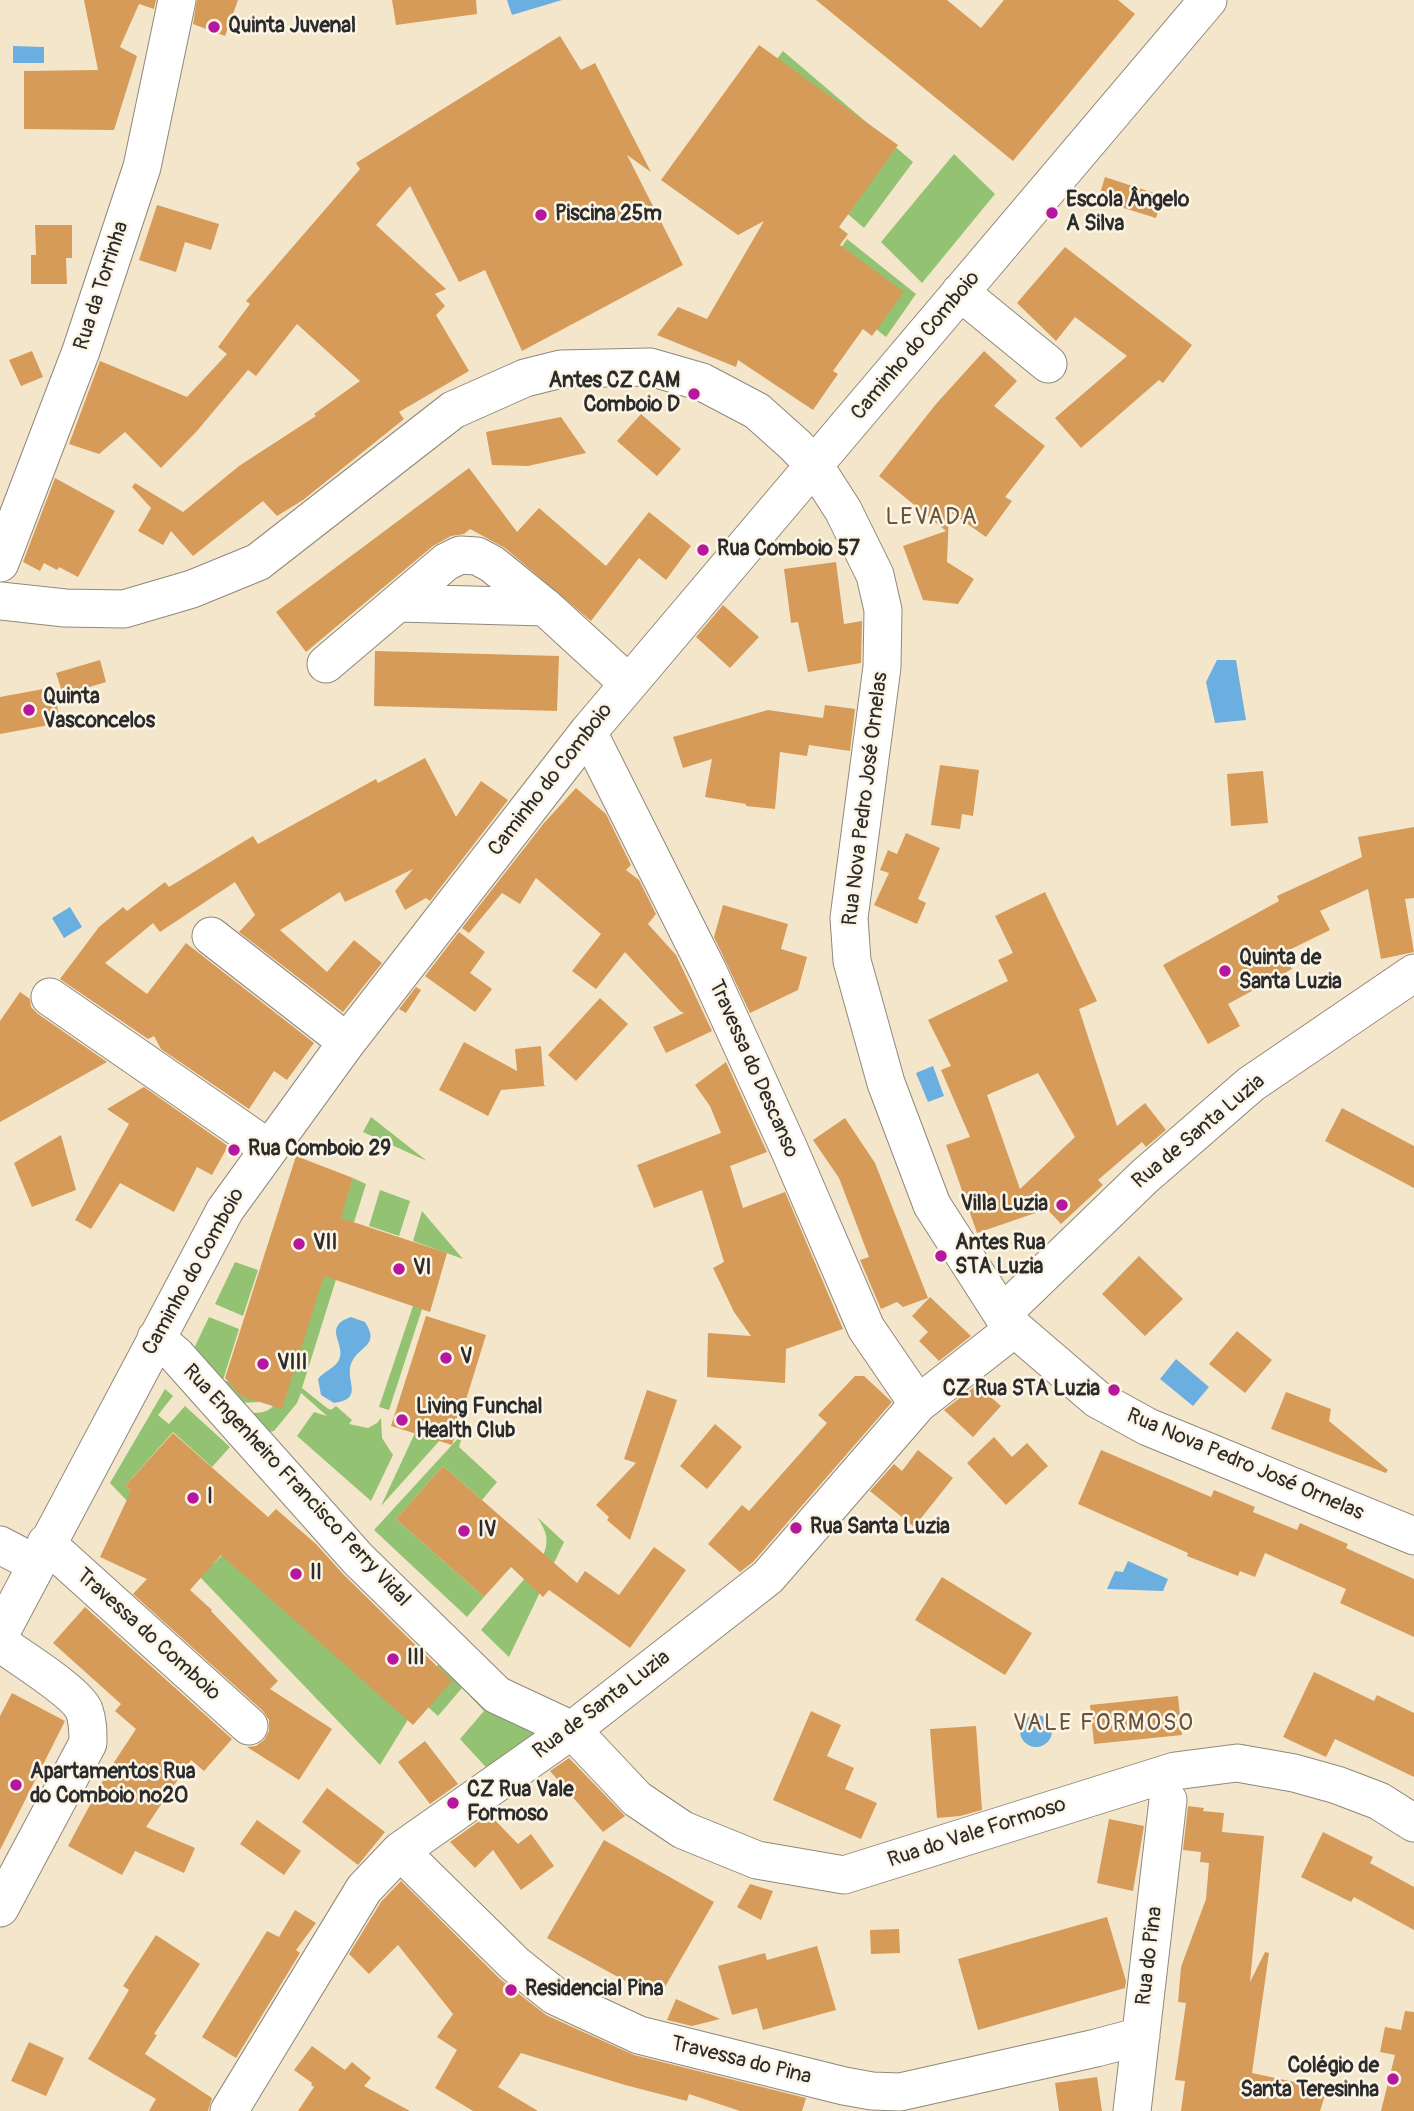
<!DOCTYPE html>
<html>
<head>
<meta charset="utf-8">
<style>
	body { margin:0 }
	canvas { display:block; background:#f4e6cb }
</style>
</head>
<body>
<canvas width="1414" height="2111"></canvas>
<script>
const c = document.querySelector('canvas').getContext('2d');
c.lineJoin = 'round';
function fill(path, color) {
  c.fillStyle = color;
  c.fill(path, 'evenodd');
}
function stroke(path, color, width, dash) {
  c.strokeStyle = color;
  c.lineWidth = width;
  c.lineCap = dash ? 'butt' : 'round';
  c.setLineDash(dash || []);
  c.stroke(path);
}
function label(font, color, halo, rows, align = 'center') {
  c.font = font + ' Pangolin,sans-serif';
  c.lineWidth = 5;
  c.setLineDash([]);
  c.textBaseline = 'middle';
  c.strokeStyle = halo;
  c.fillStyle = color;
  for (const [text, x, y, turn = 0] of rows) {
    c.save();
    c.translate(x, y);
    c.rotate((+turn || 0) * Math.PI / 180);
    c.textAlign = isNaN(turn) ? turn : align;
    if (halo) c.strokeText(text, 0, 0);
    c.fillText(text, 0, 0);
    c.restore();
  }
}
fill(new Path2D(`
	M783 51 913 162 864 228 734 116Z
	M954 154 995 194 922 283 881 242Z
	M847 239 916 294 886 337 817 282Z
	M371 1117 427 1161 363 1132Z
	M353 1178 366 1184 302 1388 327 1408 331 1410 336 1406 352 1420 349 1424 368 1428 377 1423 381 1418 382 1438 393 1455 371 1501 297 1436 314 1412 327 1416 301 1393 297 1403 274 1431 269 1432 249 1413C259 1413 270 1413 275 1403L282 1405Z
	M380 1190 410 1201 399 1236 369 1226Z
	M422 1211 463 1259 413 1241Z
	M235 1262 258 1270 243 1316 215 1304Z
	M413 1306 422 1309 389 1410 379 1407Z
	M209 1317 239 1329 223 1380 266 1394 265 1399 260 1402 238 1403 188 1361Z
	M165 1389 173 1396 158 1415 169 1424 185 1406 230 1447 212 1467 173 1432 125 1486 213 1564 222 1555 399 1710 452 1649 547 1735 493 1775 460 1739 484 1711 462 1688 438 1716 420 1700 380 1765 110 1483Z
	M421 1420 450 1429 381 1506Z
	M463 1433 459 1447 497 1482 482 1500 443 1466 396 1519 484 1597 467 1617 374 1530Z
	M537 1517 564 1542 509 1657 481 1630 542 1558C550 1541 547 1532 537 1517Z`), '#93c372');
fill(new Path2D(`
	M507 0H562L512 15Z
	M13 46 44 47V63H13Z
	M1217 660H1236L1246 720 1215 723 1206 682Z
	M70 907 82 927 64 938 52 918Z
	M933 1066 944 1096 928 1102 916 1073Z
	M351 1317 365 1322C381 1347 358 1345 351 1364 345 1381 365 1399 334 1403L321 1395 318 1379C324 1371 334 1369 339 1360 347 1344 321 1327 351 1317Z
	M1176 1359 1209 1387 1193 1406 1160 1379Z
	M1128 1561 1168 1579 1163 1591 1107 1589 1115 1571 1123 1572Z
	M1020 1731a16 16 0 1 1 32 0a16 16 0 1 1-32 0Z`), '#6bafe0');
fill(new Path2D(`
	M84 0H156L154 9 139 4 120 47 137 56 114 130 24 129V71L98 70Z
	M197 0H238L225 36 193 24Z
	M392 0H476L477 14 396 25Z
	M816 0H947L981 28 1004 0H1118L1135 14 1013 161Z
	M560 36 581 70 595 63 651 172 627 155 683 265 522 351 485 270 459 282 410 186 376 225 446 289 435 294 445 306 436 315 469 371 399 412 404 419 303 500 277 516 263 501 193 556 171 531 163 545 138 531 151 508 132 487 135 483 183 512 239 466 316 416 314 414 360 381 297 324 256 376 248 370 197 431 161 468 125 432 99 454 69 444 100 361 187 397 227 354 218 347 250 304 246 301 360 169 356 163Z
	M759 45 898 145 839 227 848 234 840 245 904 292 872 336 863 329 833 371 838 374 813 410 738 360 736 367 657 335 678 307 707 319 764 221 738 235 661 180Z
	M1105 177 1163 196 1156 218 1098 200Z
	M157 205 219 224 211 250 185 242 176 272 139 260Z
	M35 225H72V258H66L67 284H31V255H36Z
	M1065 247 1192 345 1163 383 1159 380 1081 448 1055 418 1127 356 1075 317 1056 341 1017 303Z
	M32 351 43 377 21 386 9 360Z
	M984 351 1017 381 994 406 1045 446 1005 497 1012 501 986 537 949 511 947 562 974 579 958 604 923 600 903 546 946 531 879 476 936 404Z
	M641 414 681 449 657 476 617 441Z
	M561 417 586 453 528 466 492 465 486 432Z
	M469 468 517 532 539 508 606 566 649 512 691 546 666 580 639 558 591 621 505 548 470 529 464 534 451 536 433 546 306 652 276 612Z
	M55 478 115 511 78 577 59 567 57 570 44 563 40 571 23 562Z
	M836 562 844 624 862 621 861 663 808 672 798 622 791 623 784 569Z
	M723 605 759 637 730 668 696 637Z
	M375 651 559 656 557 711 374 706Z
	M100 660 106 682 63 695 56 673Z
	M54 687 60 723 0 734V697Z
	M825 705 855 709 850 751 809 745 807 756 780 752 775 809 746 806V804L705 797 712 759 683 768 673 737 768 710 823 718Z
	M425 758 456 817 481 781 508 800 430 901 426 898 405 910 395 891 413 869 345 902 340 892 280 930 327 972 354 940 382 963 343 1012 239 932 255 915 235 882 160 932 153 923 105 963 147 994 186 943 314 1043 287 1080 274 1071 249 1109 161 1049 154 1036 148 1039 60 979 99 927 123 907 127 911 165 882 169 887 253 836 258 844 376 779 378 783Z
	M940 765 979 770 973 816 962 814 960 829 931 825Z
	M1263 771 1268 823 1231 826 1227 774Z
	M576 788 606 814 631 865 626 870 639 880 656 914 648 924 676 955 712 1031 666 1053 653 1027 684 1013 680 1011 625 952 596 989 572 971 601 934 536 878 520 904 502 893 469 933 462 928 544 823Z
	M1414 827V898L1405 899 1414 952 1381 959 1368 889 1320 911 1330 930 1283 953 1292 969 1228 1004 1240 1026 1208 1044 1163 965 1279 901 1277 896 1362 857 1358 837Z
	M906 833 940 848 918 899 926 903 917 924 874 905 889 873 880 870 888 850 897 854Z
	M1045 892 1097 1001 1079 1009 1117 1126 1145 1103 1166 1130 1146 1147 1142 1142 1098 1180 1103 1185 1061 1224 1047 1209 977 1233 946 1145 970 1137 941 1070 951 1066 928 1020 1008 981 998 960 1013 953 995 916ZM1038 1073 1075 1137 1020 1189 987 1095Z
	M723 905 788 924 781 949 807 957 798 990 750 1013 714 937Z
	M459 932 485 952 470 973 492 989 475 1012 425 976Z
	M416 987 421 990 406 1013 399 1009Z
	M20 992 30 999 31 1007 38 1014 107 1062 0 1122V1021Z
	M600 998 628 1024 576 1081 548 1055Z
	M464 1042 517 1071 515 1049 541 1046 544 1085 546 1086 501 1090 488 1116 439 1090Z
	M726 1062 767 1152 730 1166 743 1208 785 1192 843 1329 786 1349 785 1383 707 1377 708 1333 751 1336 734 1312 713 1268 724 1262 702 1190 654 1208 637 1165 721 1133 710 1106 695 1085Z
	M144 1087 228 1146 212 1175 197 1167 174 1212 120 1183 91 1229 75 1220 129 1124 107 1109Z
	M1342 1108 1414 1146V1188L1325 1141Z
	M845 1118 875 1163 928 1298 903 1307 897 1302 881 1309 860 1260 869 1257 839 1178 813 1140Z
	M61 1135 76 1190 32 1207 14 1163Z
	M296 1156 353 1178 341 1218 447 1253 430 1312 324 1276 282 1409 241 1396 225 1378Z
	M1139 1256 1183 1299 1145 1336 1102 1294Z
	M930 1297 971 1336 939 1361 919 1341 928 1332 912 1316Z
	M426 1316 486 1335 452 1445 391 1426Z
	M1237 1331 1272 1360 1245 1393 1209 1364Z
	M855 1376H864L892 1402 753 1562 740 1572 708 1544 742 1505 749 1511 827 1423 818 1415Z
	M977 1385 1001 1406 973 1437 944 1410Z
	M647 1390 677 1400 630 1540 607 1520 609 1517 596 1505 636 1463 624 1459Z
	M1286 1392 1331 1409 1329 1421 1388 1470 1386 1473 1271 1429Z
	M715 1424 742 1447 707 1489 680 1466Z
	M173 1433 268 1517 276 1509 317 1545 343 1574 452 1681 413 1725 221 1555 190 1590 212 1610 211 1611 278 1681 270 1689 332 1729 299 1780 247 1747 256 1746 264 1740 269 1731V1720L263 1711 133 1594 147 1579 100 1557 131 1491 125 1486Z
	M994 1437 1012 1457 1027 1443 1048 1466 1006 1505 967 1463Z
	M918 1450 953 1478 914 1527 870 1491 894 1464 902 1471Z
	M1101 1450 1211 1497 1214 1490 1255 1507 1253 1512 1297 1530 1300 1523 1348 1544 1346 1548 1414 1579V1637L1340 1603 1346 1589 1265 1553 1255 1577 1240 1571 1238 1576 1187 1556 1188 1553 1078 1504Z
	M443 1466 577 1583 585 1571 619 1595 654 1547 686 1570 630 1648 549 1590 543 1597 511 1567 484 1597 396 1519Z
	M942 1577 1032 1633 1005 1675 915 1620Z
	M85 1607 232 1739 204 1771 191 1760 146 1827 195 1848 184 1873 135 1851 122 1875 68 1846 107 1773 136 1729 115 1711 121 1704 53 1643Z
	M1314 1672 1374 1701 1377 1695 1414 1713V1777L1335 1739 1326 1757 1283 1737Z
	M12 1693 65 1721 0 1850V1716Z
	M1178 1696 1182 1735 1094 1744 1090 1705Z
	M811 1711 841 1725 827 1756 854 1768 845 1789 877 1803 861 1839 773 1800Z
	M976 1726 982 1810 960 1816 937 1818 930 1729Z
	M425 1741 458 1784 430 1804 398 1762Z
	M569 1758 625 1816 603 1832 550 1771Z
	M327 1788 385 1832 358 1865 302 1822Z
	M1188 1806 1204 1808 1203 1811 1224 1813 1222 1832 1264 1836 1250 1982 1265 1952 1269 1953 1252 2073 1327 2089 1320 2111H1181L1185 2081 1175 2080 1186 2003 1178 2002 1181 1967 1206 1899 1209 1863 1200 1862 1201 1852 1183 1850Z
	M489 1814 518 1844 531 1834 554 1866 521 1890 493 1850 475 1868 450 1842Z
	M1109 1819 1144 1826 1133 1891 1097 1883Z
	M257 1820 301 1851 284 1875 240 1844Z
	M1323 1832 1373 1857 1370 1863 1414 1887V1930L1354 1897 1351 1902 1301 1877Z
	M604 1840 714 1902 658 1999 547 1938Z
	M401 1881 500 1979 546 2015 634 2055 806 2098 802 2111H740L689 2094 687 2101 625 2085 521 2053 498 2087 538 2111H473L435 2088 457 2050 437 2037 453 2014 398 1945 369 1974 349 1954 381 1902Z
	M750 1884 773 1891 761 1920 737 1907Z
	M295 1910 316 1923 296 1950 300 1953 236 2058 202 2037 267 1931 279 1937Z
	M1107 1917 1126 1981 1125 1988 978 2030 958 1959Z
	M899 1929 900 1953 871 1954 870 1930Z
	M156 1935 200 1964 154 2034 157 2035 145 2054 212 2098 208 2111H149L156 2099 88 2059 129 1990 123 1986Z
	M817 1946 836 2010 763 2030 757 2008 732 2015 718 1966 765 1953 767 1960Z
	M676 1999 720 2019 692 2026 667 2020Z
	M1405 2011 1414 2012V2111H1381L1395 2055 1380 2052 1385 2027 1401 2030Z
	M29 2042 64 2058 46 2096 11 2081Z
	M312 2046 345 2070 352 2062 371 2078 364 2086 410 2111H298L314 2087 311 2085 312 2083 294 2070Z
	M1097 2077 1102 2111H1059L1055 2083Z`), '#d69b59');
const minor = new Path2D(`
	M960 292 1048 364
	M0 563 81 351 142 167 177 0
	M0 601 65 608 124 609 192 589 258 562 453 410 525 378 561 369 650 367 702 382 757 411 795 445 814 465 843 510 875 575 883 610 882 667 849 918 852 961 886 1083 932 1205 1002 1314 1013 1327 1097 1399 1148 1427 1414 1536
	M398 603 545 607
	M326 664 446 562 460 555 477 556 492 564 545 607 628 683
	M588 732 708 971 789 1149 866 1328 918 1404
	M211 936 347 1042
	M50 997 268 1148
	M1002 1314 1145 1176 1251 1084 1414 973
	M156 1338 176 1355 358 1559 497 1695 572 1730 637 1799 683 1830 757 1860 844 1875 1175 1771 1237 1763 1294 1773 1337 1785 1379 1801 1414 1823
	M46 1543 249 1726
	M0 1545 36 1564
	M0 1634 225 1210 347 1042 588 732 1208 0
	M0 1643C19 1657 75 1691 84 1710 88 1721 88 1731 88 1743L0 1908
	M400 1851 515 1964 555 1996 639 2035 844 2086 872 2091 900 2092 1096 2048 1141 2036
	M229 2111 364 1889 400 1851 572 1730 768 1577 918 1404 1001 1339 1013 1327
	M1132 2111 1168 1800`);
stroke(minor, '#90887b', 39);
stroke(minor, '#fff', 37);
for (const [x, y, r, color] of [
	[214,27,7,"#b5179e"],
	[1052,213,7,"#b5179e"],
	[541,215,7,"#b5179e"],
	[694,394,7,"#b5179e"],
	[703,550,7,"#b5179e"],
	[29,710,7,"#b5179e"],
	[1225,971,7,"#b5179e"],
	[234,1150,7,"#b5179e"],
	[1062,1205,7,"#b5179e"],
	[299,1244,7,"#b5179e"],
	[941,1256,7,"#b5179e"],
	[399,1269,7,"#b5179e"],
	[446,1358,7,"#b5179e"],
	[263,1364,7,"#b5179e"],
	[1114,1390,7,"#b5179e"],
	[402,1420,7,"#b5179e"],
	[193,1498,7,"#b5179e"],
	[796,1528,7,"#b5179e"],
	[464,1531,7,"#b5179e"],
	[296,1574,7,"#b5179e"],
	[393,1659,7,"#b5179e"],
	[16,1785,7,"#b5179e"],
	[453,1803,7,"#b5179e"],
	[511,1990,7,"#b5179e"],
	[1393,2079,7,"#b5179e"]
]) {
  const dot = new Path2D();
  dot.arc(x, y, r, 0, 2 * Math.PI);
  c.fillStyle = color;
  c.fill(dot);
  stroke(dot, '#fcf5e5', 2.5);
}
label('bold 21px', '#2b2b2b', '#fcf5e5', [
	["Quinta Juvenal",228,27],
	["Escola Ângelo",1066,201],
	["A Silva",1066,225],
	["Piscina 25m",555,215],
	["Antes CZ CAM",680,382,"right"],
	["Comboio D",680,406,"right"],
	["Rua Comboio 57",717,550],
	["Quinta",43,698],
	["Vasconcelos",43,722],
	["Quinta de",1239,959],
	["Santa Luzia",1239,983],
	["Rua Comboio 29",248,1150],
	["Villa Luzia",1048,1205,"right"],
	["VII",313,1244],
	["Antes Rua",955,1244],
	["STA Luzia",955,1268],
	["VI",413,1269],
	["V",460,1358],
	["VIII",277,1364],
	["CZ Rua STA Luzia",1100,1390,"right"],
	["Living Funchal",416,1408],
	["Health Club",416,1432],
	["I",207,1498],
	["Rua Santa Luzia",810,1528],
	["IV",478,1531],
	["II",310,1574],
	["III",407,1659],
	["Apartamentos Rua",30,1773],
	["do Comboio nº20",30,1797],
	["CZ Rua Vale",467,1791],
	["Formoso",467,1815],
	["Residencial Pina",525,1990],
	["Colégio de",1379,2067,"right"],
	["Santa Teresinha",1379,2091,"right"]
], 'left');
label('21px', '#2b2b2b', '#fcf5e5', [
	["Rua da Torrinha",102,286,-72],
	["Caminho do Comboio",916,346,-50],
	["Caminho do Comboio",551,780,-52],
	["Rua Nova Pedro José Ornelas",866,799,-83],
	["Travessa do Descanso",753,1069,66],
	["Rua de Santa Luzia",1199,1132,-40],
	["Caminho do Comboio",194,1272,-61],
	["Rua Nova Pedro José Ornelas",1245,1465,23],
	["Rua Engenheiro Francisco Perry Vidal",296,1486,47],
	["Travessa do Comboio",148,1635,42],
	["Rua de Santa Luzia",602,1705,-37],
	["Rua do Vale Formoso",977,1833,-18],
	["Rua do Pina",1150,1956,-83],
	["Travessa do Pina",741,2061,14]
]);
c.letterSpacing = '2px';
label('23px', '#67523b', '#fcf5e5', [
	["LEVADA",932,518],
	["VALE FORMOSO",1104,1724]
]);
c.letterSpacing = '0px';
</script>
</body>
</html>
